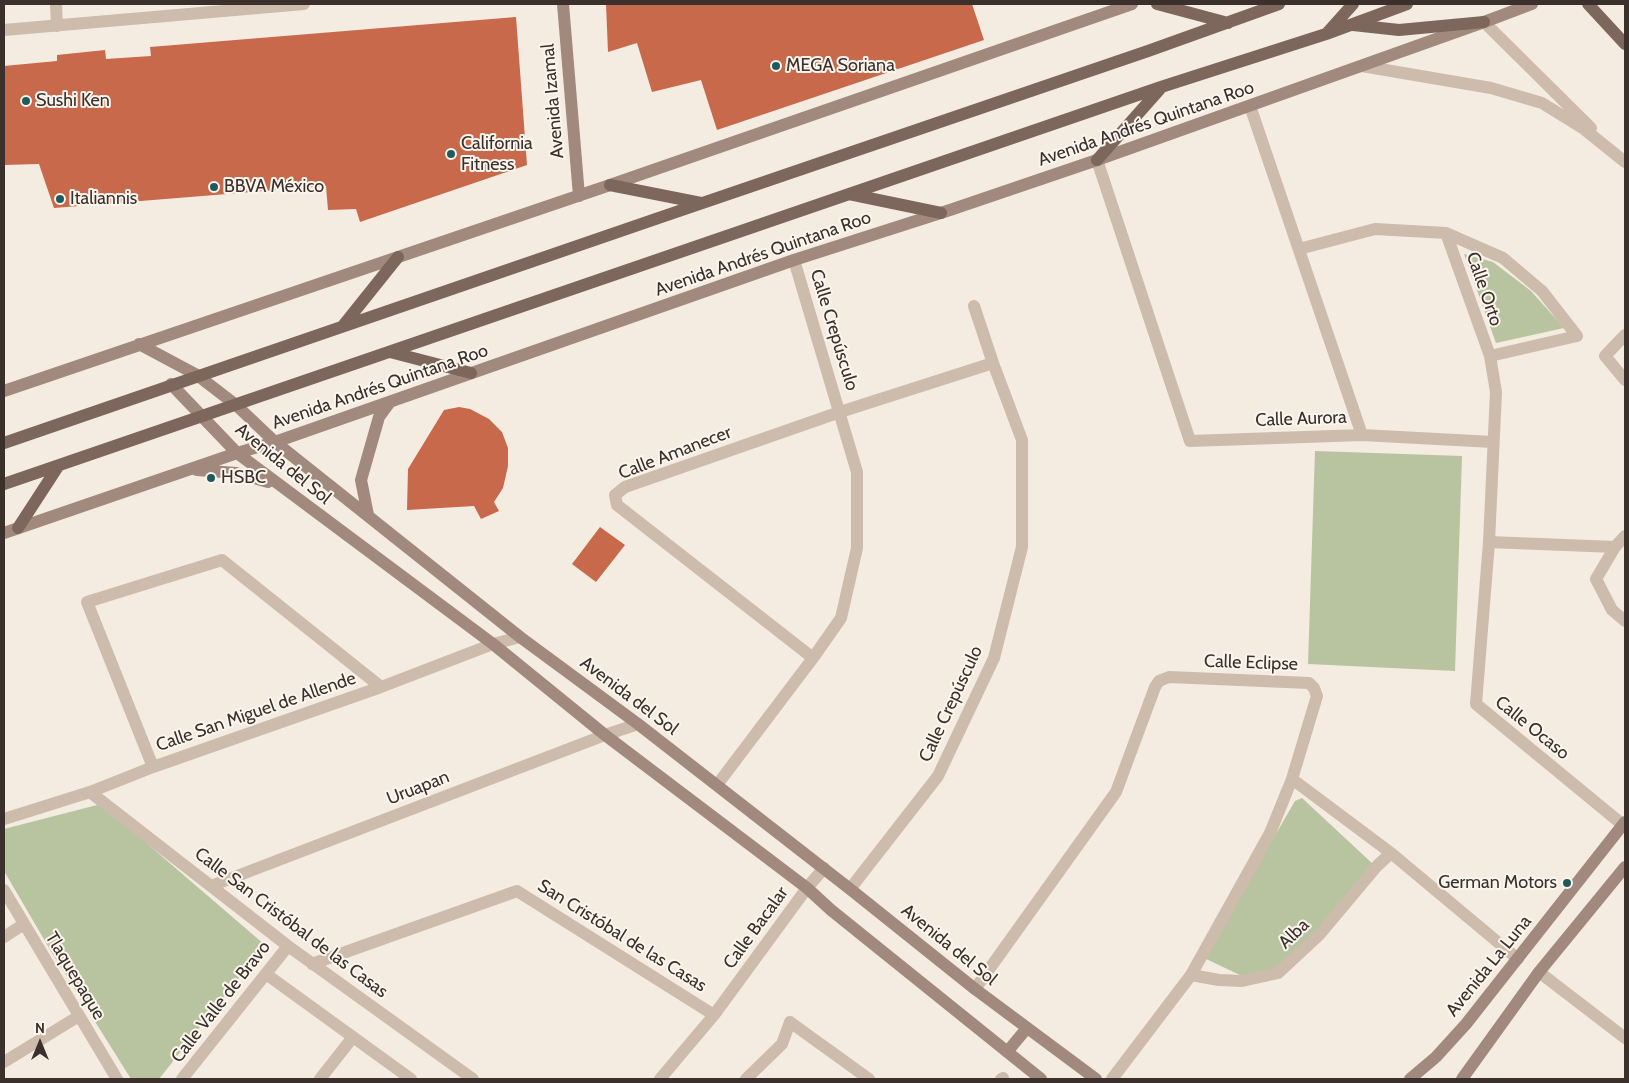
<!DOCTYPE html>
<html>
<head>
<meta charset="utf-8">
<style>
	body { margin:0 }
	#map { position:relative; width:1629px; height:1083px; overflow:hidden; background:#f4ebe1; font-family:Cabin,sans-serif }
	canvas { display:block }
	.frame { position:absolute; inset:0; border:5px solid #3b302b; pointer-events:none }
	.north { position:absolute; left:15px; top:1018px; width:50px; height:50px; -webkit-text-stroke:4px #fbf5ee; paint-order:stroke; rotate:0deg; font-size:14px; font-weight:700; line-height:20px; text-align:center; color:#3b302b }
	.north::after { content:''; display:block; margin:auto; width:18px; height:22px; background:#3b302b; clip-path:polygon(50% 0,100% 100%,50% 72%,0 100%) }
</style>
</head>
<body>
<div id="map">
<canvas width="1629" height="1083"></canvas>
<div class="frame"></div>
<div class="north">N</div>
</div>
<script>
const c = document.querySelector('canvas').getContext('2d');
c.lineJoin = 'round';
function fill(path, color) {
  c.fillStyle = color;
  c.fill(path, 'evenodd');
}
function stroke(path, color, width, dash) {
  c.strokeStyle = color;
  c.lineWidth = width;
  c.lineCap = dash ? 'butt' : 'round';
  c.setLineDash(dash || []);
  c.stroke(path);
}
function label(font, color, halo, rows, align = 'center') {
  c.font = font + ' Cabin,sans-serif';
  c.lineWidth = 4;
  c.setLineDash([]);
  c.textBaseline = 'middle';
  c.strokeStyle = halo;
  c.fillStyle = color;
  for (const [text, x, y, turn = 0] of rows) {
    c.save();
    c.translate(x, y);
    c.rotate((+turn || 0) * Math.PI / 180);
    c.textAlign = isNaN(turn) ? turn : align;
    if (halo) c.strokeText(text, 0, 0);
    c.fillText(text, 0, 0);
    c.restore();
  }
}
fill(new Path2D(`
	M1464 254 1493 262 1531 291 1564 328 1496 343Z
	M1315 451 1462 456 1455 671 1308 664Z
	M1302 798 1374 865 1319 932 1277 970 1242 976 1204 958 1295 801Z
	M101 804 265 945 159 1079H131L52 953 4 871V829Z`), '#b8c4a0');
fill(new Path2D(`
	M606 4H972L984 40 717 130 701 80 652 92 637 43 608 52Z
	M516 17 527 165 360 222 356 209 328 210 326 186 54 208 39 164 4 165V66L57 61V55L105 50 106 59 151 56 150 47Z
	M459 407 470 409 489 419 502 432 508 448V466L503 488 494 502 499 511 481 519 474 506 407 510 408 469 444 410Z
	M600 527 625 545 596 582 572 564Z`), '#c8694b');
stroke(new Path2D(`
	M56 4 57 26
	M1484 22 1591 128
	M4 30 304 4
	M1362 66 1491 88 1542 103 1584 129 1625 162
	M1250 106 1362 435
	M1097 160 1190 441 1362 435 1493 442
	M1446 233 1490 356 1496 392 1489 542
	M1299 249 1375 229 1446 233 1503 258 1542 291 1577 336 1490 356
	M1625 335 1605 356 1625 380
	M1615 547 1625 536
	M813 658 617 505 615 495 625 487 840 412 993 363
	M153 767 87 602 222 560 381 687
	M1292 779 1391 853 1518 959
	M717 785 813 658 841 618 857 548V472L794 260
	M90 792 288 946 473 1079
	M4 819 90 792 153 767 381 687 493 644 520 637
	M1623 825 1476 704 1489 542 1615 547 1596 579 1612 610 1625 621
	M211 886 605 735 638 724
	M850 889 938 776 994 658 1022 547V440L993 363 974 306
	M4 890 117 1079
	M4 937 24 924
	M312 964 517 891 714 1015
	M1539 972 1625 1038
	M266 974 411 1079
	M1191 975 1219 980 1242 981 1278 973 1320 934 1377 866 1391 853
	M975 989 1116 792 1155 687 1159 681 1169 677 1309 683 1314 688 1317 696 1292 779 1270 833 1191 975 1112 1079
	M4 1062 79 1016
	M182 1079 288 946
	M320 1079 353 1037
	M660 1079 714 1015 807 888 824 868
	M746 1079 782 1044 790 1022 869 1079
	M1001 1079 1003 1078`), '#cdbbac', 12);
stroke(new Path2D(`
	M563 4 579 196
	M139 344 197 375 236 405 275 442 520 637 638 724 850 889 975 989 1096 1079
	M171 384 237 453 493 644 605 735 807 888 831 910 1041 1079
	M4 391 610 185 1132 4
	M197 470 236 473 268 482
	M368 515 361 480 379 417 390 402
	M4 533 237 453 275 442 794 260 950 210 1097 160 1484 22 1532 4
	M1007 1052 1027 1028
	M1410 1079 1436 1057 1466 1024 1625 822
	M1462 1079 1539 972 1625 867`), '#a18a7d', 12);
stroke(new Path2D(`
	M1157 4 1228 23
	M1588 4 1625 44
	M1353 25 1399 30 1484 22
	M1328 32 1353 4
	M1097 160 1160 89
	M610 185 701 203
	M849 194 941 213
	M342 327 398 257
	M390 352 471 373
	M4 443C384 310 767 182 1148 51L1279 4
	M4 484 1161 87 1326 34 1407 4
	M18 528 59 465`), '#7d675c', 12);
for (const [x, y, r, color] of [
	[776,66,5,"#1f5a5e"],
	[26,101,5,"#1f5a5e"],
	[451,154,5,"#1f5a5e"],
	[214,187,5,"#1f5a5e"],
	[60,199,5,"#1f5a5e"],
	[211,478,5,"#1f5a5e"],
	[1567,883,5,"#1f5a5e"]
]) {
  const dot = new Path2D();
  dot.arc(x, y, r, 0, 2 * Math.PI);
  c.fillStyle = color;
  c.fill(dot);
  stroke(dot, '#fbf5ee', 2);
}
label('18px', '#3b302b', '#fbf5ee', [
	["MEGA Soriana",786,66],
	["Sushi Ken",36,101],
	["California",461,144],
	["Fitness",461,165],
	["BBVA México",224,187],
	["Italiannis",70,199],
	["HSBC",221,478],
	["German Motors",1557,883,"right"]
], 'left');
label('18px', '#3b302b', '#fbf5ee', [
	["Avenida Izamal",553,101,-95],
	["Avenida Andrés Quintana Roo",1146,124,-19],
	["Avenida Andrés Quintana Roo",763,254,-19],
	["Calle Orto",1484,289,71],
	["Calle Crepúsculo",834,330,73],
	["Avenida Andrés Quintana Roo",380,387,-19],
	["Calle Aurora",1301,419,-2],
	["Calle Amanecer",675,453,-21],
	["Avenida del Sol",283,464,39],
	["Calle Eclipse",1251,663,2],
	["Avenida del Sol",629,696,37],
	["Calle Crepúsculo",951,704,-65],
	["Calle San Miguel de Allende",256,712,-19],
	["Calle Ocaso",1532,728,39],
	["Uruapan",418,788,-21],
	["Calle San Cristóbal de las Casas",291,923,37],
	["Calle Bacalar",756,928,-54],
	["Alba",1294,934,-44],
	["San Cristóbal de las Casas",622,936,32],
	["Avenida del Sol",949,945,39],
	["Avenida La Luna",1489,966,-51],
	["Tlaquepaque",75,976,59],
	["Calle Valle de Bravo",221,1002,-52]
]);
</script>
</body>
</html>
